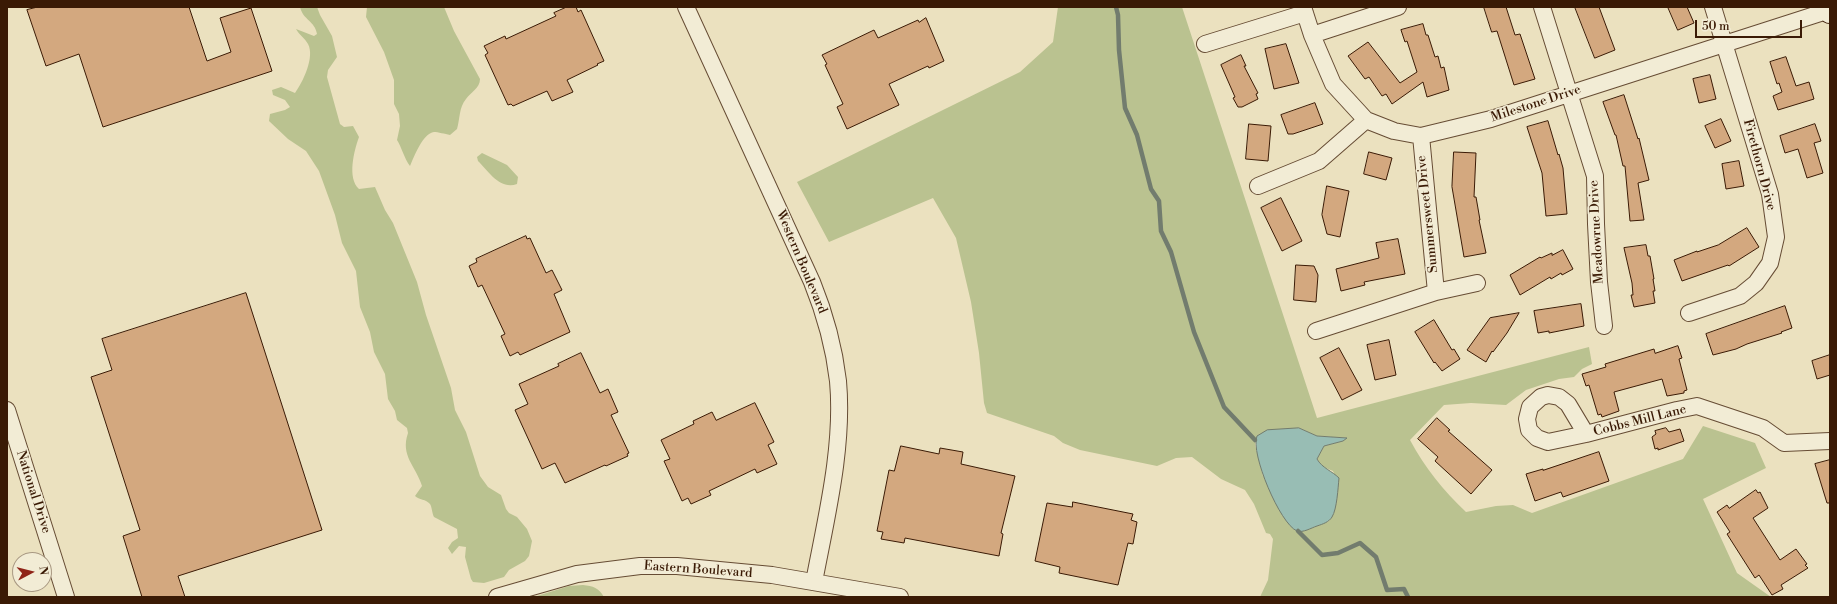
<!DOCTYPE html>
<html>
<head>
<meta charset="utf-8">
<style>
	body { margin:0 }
	#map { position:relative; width:1837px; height:604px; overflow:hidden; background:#ebe1bf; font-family:"Libre Bodoni",serif }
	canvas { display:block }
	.frame { position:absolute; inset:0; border:8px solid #3a1a05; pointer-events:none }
	.north { position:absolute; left:12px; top:552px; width:40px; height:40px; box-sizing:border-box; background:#f2ecd5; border:1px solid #a89882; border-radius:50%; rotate:83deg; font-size:11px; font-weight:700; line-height:16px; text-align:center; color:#3a1a05 }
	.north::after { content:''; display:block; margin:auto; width:14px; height:18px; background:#8f2418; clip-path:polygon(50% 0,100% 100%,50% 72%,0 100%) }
	.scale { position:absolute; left:1695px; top:20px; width:107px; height:18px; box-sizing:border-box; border:2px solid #3a1a05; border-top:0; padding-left:5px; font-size:12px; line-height:14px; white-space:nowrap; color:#3a1a05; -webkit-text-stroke:3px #f2ecd5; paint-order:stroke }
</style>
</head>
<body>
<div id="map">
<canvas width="1837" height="604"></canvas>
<div class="frame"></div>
<div class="north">N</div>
<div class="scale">50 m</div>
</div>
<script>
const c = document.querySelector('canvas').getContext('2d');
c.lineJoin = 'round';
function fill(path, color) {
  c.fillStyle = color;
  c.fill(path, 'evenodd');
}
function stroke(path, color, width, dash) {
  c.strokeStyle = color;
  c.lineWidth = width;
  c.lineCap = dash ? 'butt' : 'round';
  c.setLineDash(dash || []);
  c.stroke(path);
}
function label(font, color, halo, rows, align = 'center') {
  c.font = font + ' "Libre Bodoni",serif';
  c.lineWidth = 3;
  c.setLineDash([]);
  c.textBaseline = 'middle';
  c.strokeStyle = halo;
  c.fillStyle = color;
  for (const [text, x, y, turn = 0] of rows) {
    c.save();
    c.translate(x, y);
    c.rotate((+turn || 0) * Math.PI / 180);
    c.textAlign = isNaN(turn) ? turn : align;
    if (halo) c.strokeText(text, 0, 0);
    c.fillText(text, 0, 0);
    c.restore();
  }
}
fill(new Path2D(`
	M300 7H317L320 15 332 36 337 57 328 70 327 77 340 124 344 127 353 126 359 137C354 151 347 178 359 189L375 187 385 210 393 223 417 282 426 315 451 388 455 410 466 432 480 476 488 487 501 495 506 509 509 513 517 517 527 529 532 541 529 556 525 561 509 570 504 577 484 583 473 582 471 579 465 557 466 547 459 546 452 554 448 548 452 542 458 538 457 529 434 517C432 513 432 507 430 504 426 499 419 500 415 496L422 486C416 466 400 456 408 433L407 428 397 420 395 411 388 399 385 374 374 352 370 332 360 307 356 271 342 243 335 215 319 171 306 151 288 139 269 121 270 114 285 110 290 107 285 100 273 95 272 90 281 87 295 93C303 82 315 57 308 44 305 38 299 35 296 29L314 36 317 34C315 21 303 20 300 7Z
	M367 7H444L454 31 480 79C480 88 471 92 466 99 459 107 460 119 457 129L450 135C445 134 438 132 434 132 423 133 414 157 410 166 404 158 402 148 397 140L400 126 399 114 394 104V80L384 52 366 17Z
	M1058 7H1182L1317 418 1589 347 1592 364 1582 369 1574 377 1559 379 1526 390 1506 405 1471 403 1444 405 1410 440C1425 468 1443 490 1466 512L1496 506 1513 505 1532 513 1683 459 1703 426 1755 443 1766 468 1703 499 1737 573 1771 597H1260L1268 580 1273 539 1270 534 1266 533 1254 504 1245 490 1221 479 1192 457 1176 458 1157 466 1080 450 1063 443 1054 436 987 413 984 403 979 353 971 302 956 238 933 198 829 242 797 182 1020 72 1053 42ZM1299 428 1317 436 1346 438 1343 441 1324 446 1317 459 1323 467 1333 471 1338 486 1333 514 1328 522 1263 476 1255 445V440Z
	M482 153 507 165 518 177 517 184C500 190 489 172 478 161L477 157Z
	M583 585C593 586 599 588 604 597H534L569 586Z`), '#bac290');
const water = new Path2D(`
	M1299 428 1317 436 1347 438 1343 441 1324 446 1317 459C1322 468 1332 471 1339 478 1338 488 1337 509 1332 517 1329 522 1323 524 1317 526 1311 528 1303 533 1297 531 1280 524 1250 453 1257 436L1267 430Z`);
fill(water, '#98bdb4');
stroke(water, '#727c6e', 1);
stroke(new Path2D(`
	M1116 7 1118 15 1119 50 1125 108 1137 135 1151 189 1159 201 1161 231 1171 252 1194 332 1224 407 1255 440
	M1298 531 1322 555 1338 553 1360 543 1376 557 1387 590 1404 589 1408 597`), '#727c6e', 4.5);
const building = new Path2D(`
	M38 7H189L207 61 231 52 220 18 251 8 272 71 103 127 79 54 46 66 27 10Z
	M567 7H576L578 12 581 10 604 61 597 64 598 65 567 80 573 92 552 101 547 91 513 106 511 104 508 105 485 55 488 53 484 46 505 36 506 39 556 16 554 13Z
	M1484 7H1506L1515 35 1520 34 1535 79 1514 85 1497 31 1492 32Z
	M1575 7H1599L1615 50 1595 58Z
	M1668 7H1687L1694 23 1678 30Z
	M926 18 944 61 929 68 928 66 889 84 899 105 847 129 837 107 843 104 825 65 827 64 822 55 874 30 878 38 918 20 919 22Z
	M1423 24 1426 35H1428L1435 57 1438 56 1441 68 1444 67 1449 90 1427 97 1423 82 1392 104 1386 94 1382 96 1369 77 1365 79 1348 56 1368 42 1400 83 1417 72 1407 41 1405 42 1401 30Z
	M1286 44 1299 83 1274 89 1265 49Z
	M1241 55 1246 66H1244L1258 93 1256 94 1258 99 1242 107H1238L1233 98 1235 97 1221 65Z
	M1786 57 1796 86 1809 82 1814 99 1778 110 1773 96 1782 92 1779 83 1777 84 1770 62Z
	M1710 75 1716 99 1699 103 1693 79Z
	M1624 95 1638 139 1639 138 1649 180 1638 183 1644 220 1630 221 1625 166H1623L1616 135H1615L1603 102Z
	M1315 103 1323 124 1293 134H1288L1281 115Z
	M1721 119 1731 141 1715 148 1705 126Z
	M1548 121 1558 155 1559 154 1563 168 1567 214 1546 216 1542 173 1527 127Z
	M1249 124 1271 126 1268 161 1246 159Z
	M1815 124 1821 141 1814 143 1823 173 1807 178 1798 149 1785 153 1780 136Z
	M1369 152 1392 158 1386 180 1364 174Z
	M1454 152 1476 153 1474 197H1476L1480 220H1479L1486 253 1464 257 1452 187Z
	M1739 161 1744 186 1726 189 1722 164Z
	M1327 186 1349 191 1340 237 1327 234 1322 215Z
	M1281 198 1302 241 1282 251 1261 208Z
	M1747 228 1759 247 1729 266 1728 265 1682 281 1674 260 1697 251V252L1718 245Z
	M526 236 527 239 530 238 546 273 552 270 562 290 554 294 570 332 520 355 518 352 510 356 501 336 505 334 482 285 478 287 469 266 477 262 476 259Z
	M1398 239 1405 274 1364 282 1365 285 1341 291 1336 269 1379 258 1376 243Z
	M1646 245 1648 256H1650L1654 279H1653L1655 291H1653L1655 303 1634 307 1631 295H1633L1632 283 1624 248Z
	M1563 250 1573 269 1562 275 1561 273 1551 279 1550 277 1520 295 1510 275 1540 257 1541 258 1552 253V255Z
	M1296 265 1314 266 1318 275 1316 302 1294 300Z
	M246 293 322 530 178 576 185 597H142L123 536 140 530 91 377 112 370 102 339Z
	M1581 304 1584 326 1549 333V331L1538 333 1534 311Z
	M1785 306 1792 328 1781 332 1782 333 1747 344 1736 349 1713 355 1706 334Z
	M1519 313 1507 333 1493 352 1492 351 1486 362 1467 350 1490 318Z
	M1434 320 1452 350 1454 349 1460 359 1442 371 1435 362 1434 363 1415 332Z
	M1389 340 1396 375 1375 380 1367 345Z
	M1678 346 1682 358 1679 359 1687 390 1684 391V393L1667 396 1662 379 1614 392 1619 411 1602 417 1601 414 1598 415 1589 385 1586 386 1582 374 1606 367 1605 364 1654 349 1655 353Z
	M1339 348 1362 390 1342 400 1320 358Z
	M581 353 600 393 608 389 618 412 611 415 629 453 627 454 628 456 606 466 605 465 565 483 555 463 542 469 515 410 528 404 519 384 559 366 558 364Z
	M1830 355V375L1817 379 1812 361Z
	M755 403 774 442 768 445 777 464 757 473 755 469 709 491 711 495 691 504 688 498 682 501 664 461 670 459 661 440 694 424 693 421 712 412 716 420Z
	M1437 418 1450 430 1448 431 1492 470 1471 494 1435 461 1438 457 1418 439Z
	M1666 428 1669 432 1680 429 1684 441 1658 450V448L1655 449 1652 437 1656 434 1655 431Z
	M901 446 939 454 940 448 963 452 961 464 1015 476 1001 533 1003 534 999 556 905 538 904 543 881 539 883 532 877 531 889 470 894 471Z
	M1599 452 1609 481 1563 497 1561 492 1535 501 1526 474 1543 469V470Z
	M1830 460V503H1827L1815 464Z
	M1756 490 1758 493 1760 492 1768 508 1753 518 1780 560 1796 549 1807 564 1805 565 1808 568 1781 585 1783 589 1772 595 1759 575 1755 578 1727 534 1730 532 1717 512 1727 505 1729 508Z
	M1073 502 1133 514 1131 520 1137 522 1133 544 1128 543 1118 585 1059 573 1060 567 1035 561 1047 503 1072 507Z`);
fill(building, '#d3a87f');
stroke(building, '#3a1a05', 1);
const street = new Path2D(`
	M686 7 812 282C825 314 834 347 838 381 844 447 826 518 814 582
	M1303 7 1312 35 1333 84 1366 120 1394 131 1421 136 1491 119 1830 10
	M1542 7 1595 176 1596 224 1599 282 1604 326
	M1312 35 1398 7
	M1205 44 1305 13
	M1421 136 1436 292
	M1258 186 1319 161 1366 120
	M1689 313 1740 296 1756 283 1770 263 1776 237 1770 194 1713 7
	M1316 331 1436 292 1477 283
	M7 410 66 597
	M1586 434 1568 404 1559 397 1548 395 1541 397 1530 407 1527 419 1529 430 1537 438 1548 442 1586 434 1677 410 1697 406 1763 428 1784 443 1830 441
	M497 597 577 574 640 566H677L772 575 900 597`);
const secondary = new Path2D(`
	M1829 7 1830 12`);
stroke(street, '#664c34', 18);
stroke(secondary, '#3a1a05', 24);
stroke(street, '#f2ecd5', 16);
stroke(secondary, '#f2ecd5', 22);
label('13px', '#3a1a05', '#f2ecd5', [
	["Milestone Drive",1536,104,-18],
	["Firethorn Drive",1759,165,75],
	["Summersweet Drive",1428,214,-96],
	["Meadowrue Drive",1597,232,-93],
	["Western Boulevard",801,262,67],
	["Cobbs Mill Lane",1640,421,-14],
	["National Drive",33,492,72],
	["Eastern Boulevard",698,570,4]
]);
</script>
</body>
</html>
